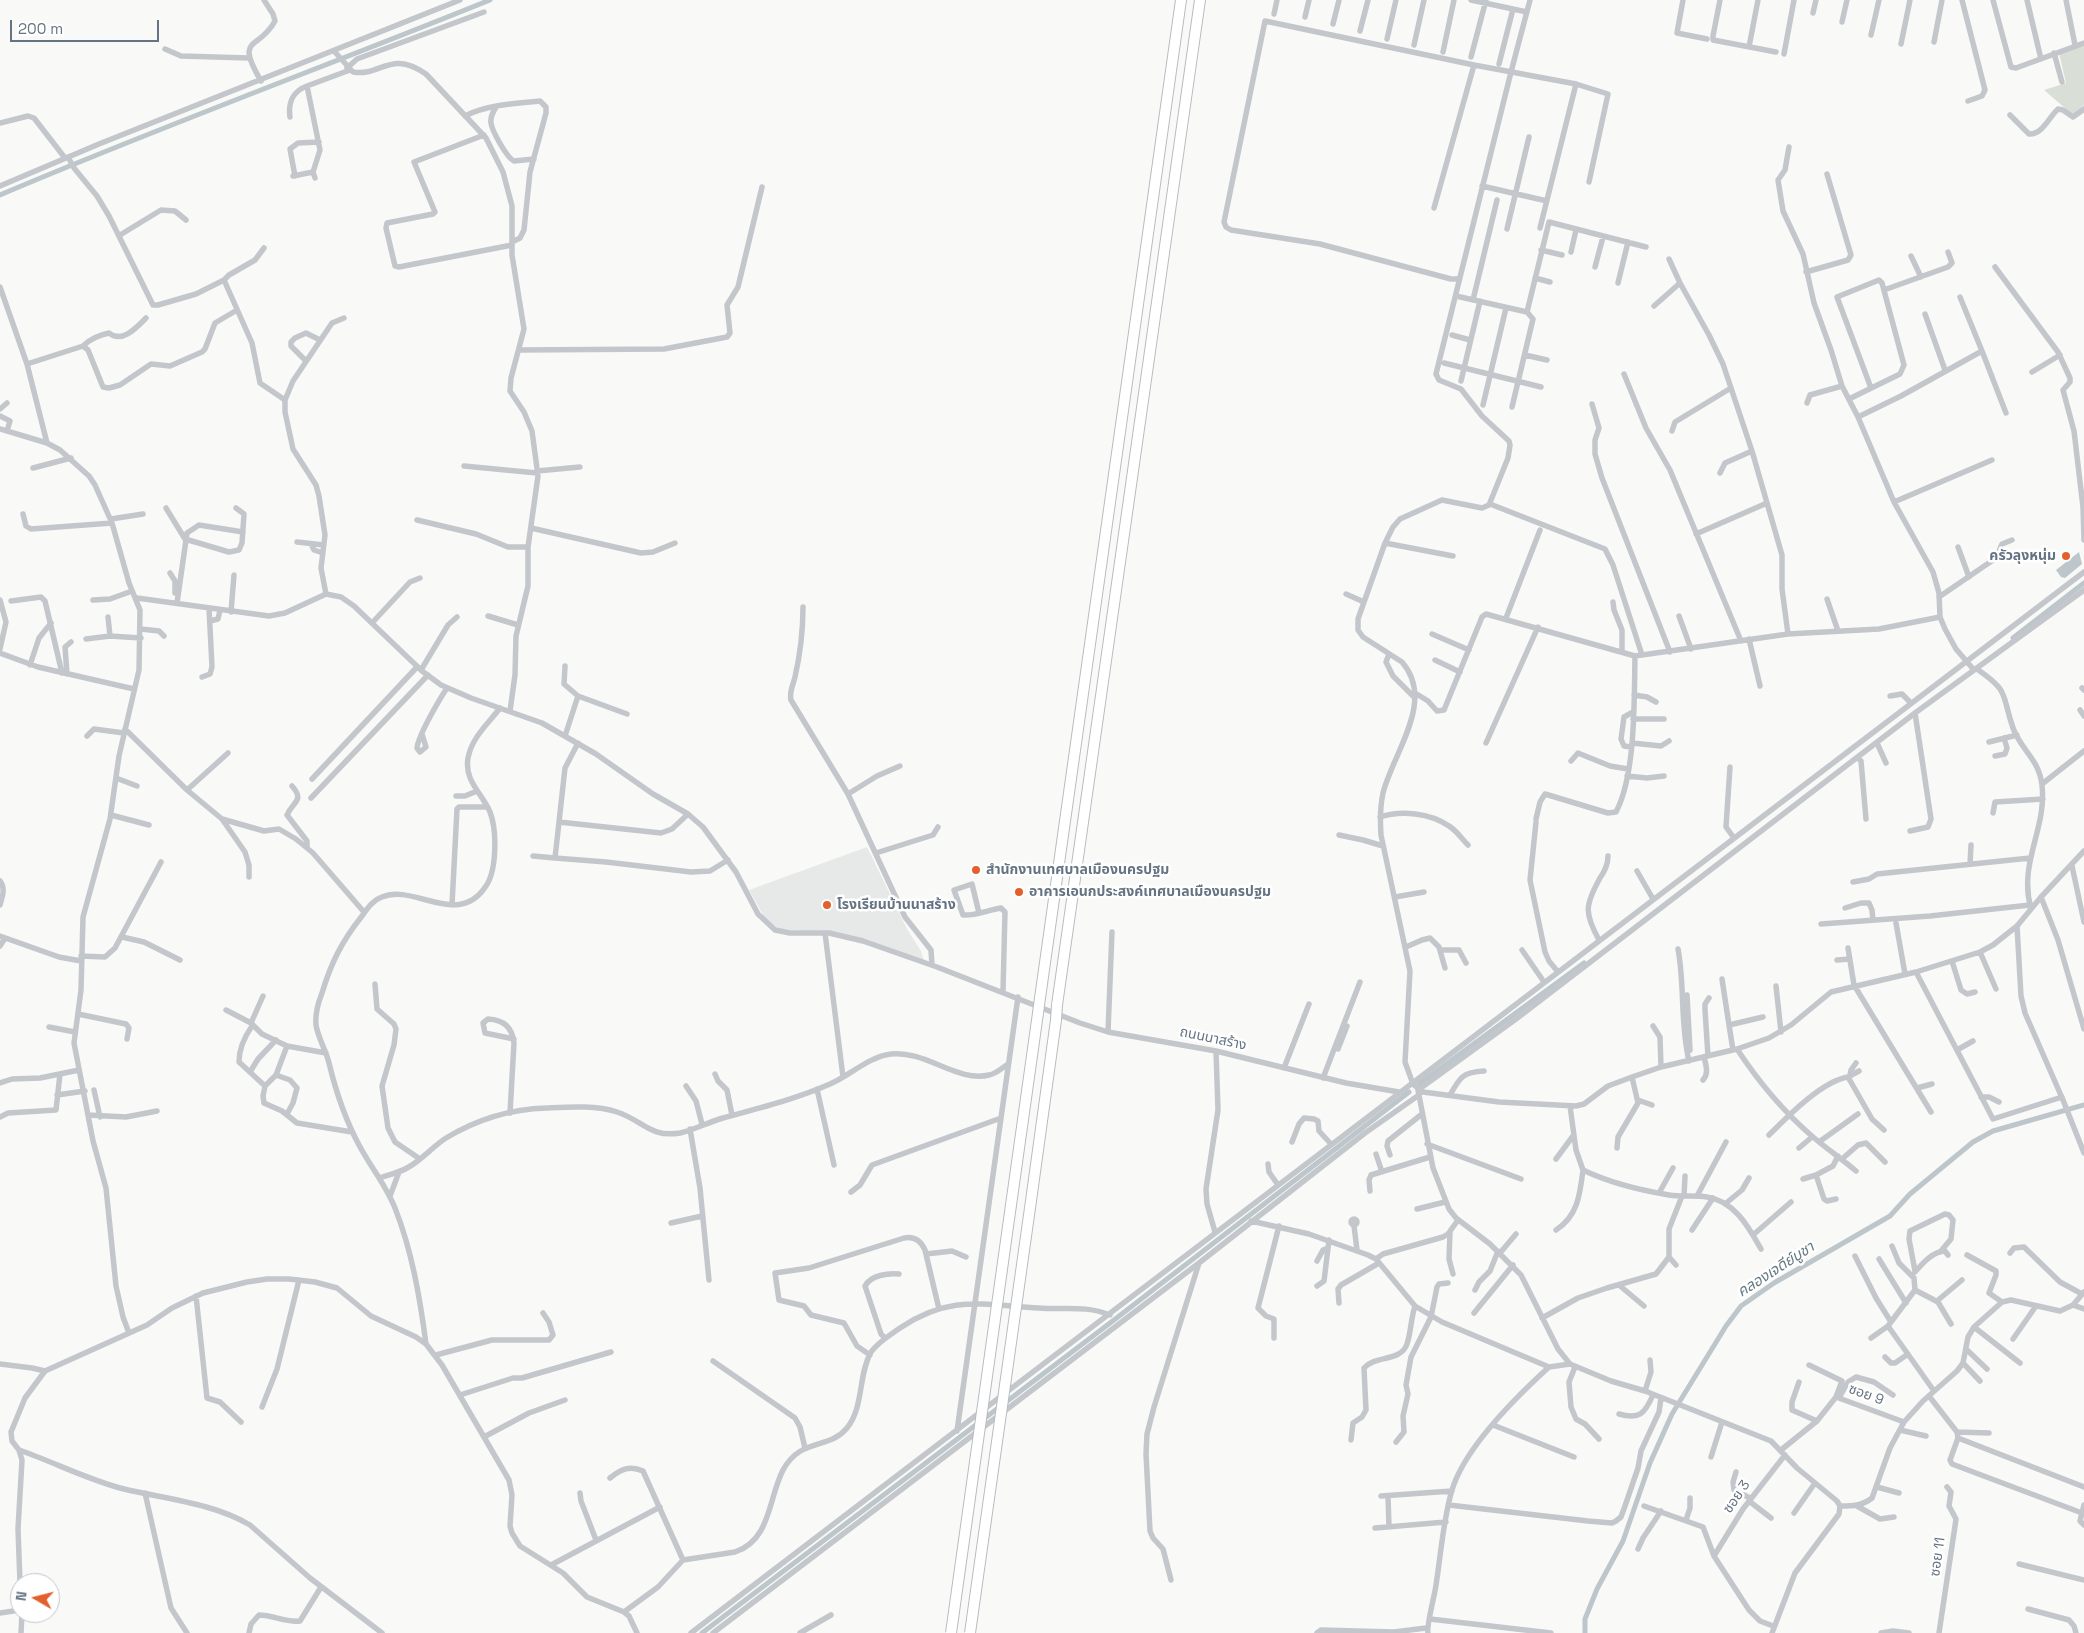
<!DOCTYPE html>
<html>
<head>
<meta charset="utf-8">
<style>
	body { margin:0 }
	#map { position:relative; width:2084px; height:1633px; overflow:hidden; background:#f9faf7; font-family:"Space Grotesk",sans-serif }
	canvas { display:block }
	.north { position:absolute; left:10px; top:1573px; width:50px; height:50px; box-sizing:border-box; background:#fff; border:1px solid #c1c7cd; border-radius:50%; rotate:278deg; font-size:14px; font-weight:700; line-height:20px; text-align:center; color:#657482 }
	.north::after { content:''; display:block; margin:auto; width:18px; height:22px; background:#e3602e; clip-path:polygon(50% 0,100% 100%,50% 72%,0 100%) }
	.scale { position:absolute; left:10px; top:20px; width:149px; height:22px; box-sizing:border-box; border:2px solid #657482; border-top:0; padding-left:6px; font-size:15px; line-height:18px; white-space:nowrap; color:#657482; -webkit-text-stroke:4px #fff; paint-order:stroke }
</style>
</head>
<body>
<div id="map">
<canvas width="2084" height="1633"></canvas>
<div class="north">N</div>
<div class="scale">200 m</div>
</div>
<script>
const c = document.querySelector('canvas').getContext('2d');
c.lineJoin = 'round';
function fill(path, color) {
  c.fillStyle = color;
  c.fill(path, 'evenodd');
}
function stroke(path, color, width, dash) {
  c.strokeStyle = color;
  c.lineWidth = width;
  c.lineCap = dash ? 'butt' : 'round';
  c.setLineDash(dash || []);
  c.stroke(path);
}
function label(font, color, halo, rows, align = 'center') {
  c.font = font + ' "Space Grotesk","Noto Sans Thai",sans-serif';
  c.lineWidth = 5;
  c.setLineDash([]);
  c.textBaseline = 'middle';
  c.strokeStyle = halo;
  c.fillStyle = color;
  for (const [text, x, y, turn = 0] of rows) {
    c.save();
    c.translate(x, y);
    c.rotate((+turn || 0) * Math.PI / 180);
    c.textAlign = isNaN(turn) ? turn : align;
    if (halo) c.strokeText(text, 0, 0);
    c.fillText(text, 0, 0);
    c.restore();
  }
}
fill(new Path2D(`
	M867 847 907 929 921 951 924 961 840 934 779 929 766 920 749 890Z`), '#e7e9e8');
fill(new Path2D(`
	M2084 46V105L2073 115 2044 90 2066 83 2059 53Z`), '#d9dfd6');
fill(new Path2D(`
	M2079 552 2082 564 2065 578 2061 577 2056 570Z`), '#bcc6cb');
stroke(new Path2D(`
	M0 195C162 126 327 66 490 0
	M2013 638 2084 583
	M1419 1084 1584 963
	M702 1633 1114 1320 1409 1092
	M1585 1633V1619L1597 1589 1623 1541 1650 1463 1672 1414 1726 1326 1741 1306 1774 1283 1890 1216 1910 1194 1973 1142 1993 1131 2084 1105`), '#bcc6cb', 5);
const motorway = new Path2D(`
	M1040 998 1181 0
	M1057 1005 1200 0
	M1011 1205 1038 1013
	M1030 1208 1056 1020`);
stroke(motorway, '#b8bbbf', 12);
stroke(new Path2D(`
	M1471 0 1527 12
	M1530 0 1511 72 1436 374 1439 380 1461 389 1482 416 1509 441 1510 445 1508 458 1489 505 1482 508 1442 500 1400 519 1393 527 1385 543 1358 619V630L1363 637 1402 662C1436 701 1393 753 1383 793 1380 807 1380 821 1381 835L1410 971 1405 1062 1413 1084 1423 1092 1499 1102 1576 1106 1584 1104 1608 1086 1632 1077 1661 1067 1737 1049 1769 1038 1791 1025 1831 992 1916 972 1980 952 1993 945 2017 926 2041 897 2084 851
	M1683 0 1677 33 1707 39
	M1720 0 1713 36V40L1776 52
	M1962 0 1985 90 1982 96 1968 101
	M1993 0 2011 67 2016 68 2084 43
	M2027 0 2041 59
	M2066 0 2075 45
	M1813 13 1816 0
	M1274 14 1277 0
	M1305 17 1309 0
	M1842 22 1847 0
	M1333 24 1339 0
	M1360 31 1368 0
	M1871 35 1879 0
	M1387 39 1396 0
	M1934 42 1942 0
	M1901 44 1910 0
	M1414 45 1424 0
	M1749 47 1758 0
	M165 49 181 56 249 58
	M334 51 353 72C381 77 390 49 426 74L486 138 503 172 512 206V255L524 329 511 378 510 391 524 412 532 431 538 476 528 547V586L516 636 515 675 510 711
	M1443 52 1454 0
	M2054 53 2062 82
	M1784 54 1794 0
	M1471 57 1486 0
	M1499 64 1513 9
	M347 68 357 59 484 12
	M261 81C234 35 259 51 275 21L273 14 264 0
	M496 107C493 112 490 117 491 123 492 131 507 158 514 161L534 159
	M2010 115 2029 134C2042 135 2049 117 2058 109L2063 110 2073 117 2084 109
	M465 116C486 105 517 103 540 101L546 107V113L530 172 524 230 520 238 512 242
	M290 117C288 103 293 91 307 86
	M0 123 28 116 34 118 65 158
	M484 135 414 162 435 212 433 214 387 223 386 228 395 266 399 267 512 245
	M1789 147 1785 170 1778 180 1783 211 1803 254 1814 303 1831 350 1842 386 1858 417 1894 502 1933 572 1939 593 1940 617 1945 629 1956 649 1974 670
	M68 157 74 168 97 196 109 216 153 305H158L196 294 224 280 229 275 255 260 264 248
	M293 176 313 172
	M295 176 290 149 298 143 319 142
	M315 178 313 172 320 150 307 86 350 70
	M0 186 99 144 460 0
	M1482 186 1547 201
	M1434 208 1474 65 1576 84 1608 94 1589 182
	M1540 228 1576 84
	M1507 229 1529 137
	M120 235 161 210 175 211 186 220
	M1541 250 1562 255
	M1571 252 1576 230
	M1911 256 1921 277
	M1669 259 1680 283 1709 335 1723 364 1752 451 1782 555V589L1788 634
	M1595 267 1603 237
	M1995 267 2058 352 2070 378V382L2063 390 2074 431 2083 507 2084 540
	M1806 272 1848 260 1851 255 1827 174
	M1535 278 1550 282
	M1459 279H1451L1320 244 1231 230 1226 227 1224 222 1265 21 1474 65
	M224 280 252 343 260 383 285 400V412L293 449 316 485 319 496 325 535 321 568 326 594
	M1618 283 1628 242
	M0 287 27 364 47 443
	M1884 290 1948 267 1952 263 1948 252
	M1456 296 1527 312 1533 319 1512 407
	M1960 297 1982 351
	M1473 300 1497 200
	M1654 306 1680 283
	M1527 312 1549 222 1646 247
	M1925 314 1945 370
	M1452 335 1470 340
	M83 346C91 338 99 335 109 333 122 344 137 327 146 318
	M520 350 664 349 727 337 730 333 727 305 738 287 762 187
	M1525 355 1547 360
	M306 361 291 346V342L295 338 306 333 320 340
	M1444 363 1541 387
	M27 364 83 346 88 350 103 387 109 388 120 385 151 364 170 366 202 352 205 349 215 323 237 310
	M2032 372 2060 355
	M1624 374 1646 428 1670 470 1741 641
	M1461 381 1480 301
	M1849 399 1900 374 1904 365 1882 283 1879 280 1837 297 1871 388
	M285 400 293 381 332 323 344 318
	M1807 403 1810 395 1842 386
	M1592 404 1599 428 1595 440V454L1602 478 1670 652
	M1483 405 1506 308
	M0 409 7 403
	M0 416 10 421 7 431
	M1858 417 1901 396 1982 351 2006 413
	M0 429 47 443 60 450 89 476 95 485 112 523 129 583 140 610 139 670 119 756 110 819 83 917 81 990 74 1043 93 1141 106 1188 116 1286 123 1317 129 1333
	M1672 431 1675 422 1731 388
	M464 466 537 473
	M33 468 71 458
	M537 471 580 467
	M1720 473 1725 463 1752 451
	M1894 502 1992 460
	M1490 504 1605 549 1613 565 1642 655
	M166 508 185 539 229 552 239 550 242 543 244 514 236 508
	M23 514 26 526 31 529 112 523
	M111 519 143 514
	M417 520 476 534 508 547H528
	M531 528 641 553 653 552 675 543
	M1696 534 1767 503
	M297 542 324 545
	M1385 543 1453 556
	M311 544 314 550 323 553
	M1958 547 1969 577
	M170 573 175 581V593
	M1346 594 1364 602
	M1939 597 1996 558 2002 544 2012 540
	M137 598 269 616 285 613 326 594 341 597 354 606 422 671 441 685 471 698 542 723 596 754 653 794 688 814 703 827 736 872 758 914 775 930 790 933H829L863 941 937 967 1080 1023 1108 1032 1216 1051 1346 1083 1399 1092
	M1827 599 1838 631
	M0 600 6 622 0 649
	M93 600 110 599 132 591
	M11 601 41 597 45 601 62 673
	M1613 602 1614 610 1622 630V652
	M177 603 187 533 199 525 243 532
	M803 607C803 630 800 655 795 677 793 685 789 692 791 700L848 794 905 917 931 950 932 965
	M231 612 234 575
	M488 616 518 625
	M1679 616 1691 649
	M108 617 110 636
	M1506 618 1540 530
	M210 621 218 619 220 610
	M372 623 410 582 420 578
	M141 629 159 631 164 636
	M1432 634 1469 650
	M86 639 110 636 141 638
	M1749 639 1760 686
	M0 653 38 667 134 689
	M1389 654 1386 662 1393 676 1415 698
	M1435 660 1460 672
	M30 665 39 638 51 623
	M565 666 564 684 578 696
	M1977 669C2010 692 2001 693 2013 728 2021 750 2039 759 2042 785 2047 830 2018 862 2031 909
	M421 670 448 625 457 617
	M67 674 65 647 71 642
	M202 677 210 674 212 667 209 608
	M2082 688 2084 690
	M1415 693 1428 701 1437 711 1444 710 1482 617 1486 614 1635 656 1788 634 1879 629 1940 617
	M1634 695 1647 697 1656 702
	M1890 696 1902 694 1911 703
	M2080 710 2084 716
	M1633 719H1664
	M125 729 187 790 222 819 245 852 249 865V877
	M422 734 426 747 420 752 417 748C418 736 439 700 447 688
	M87 736 94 729 124 733
	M565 736 578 696 627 714
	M1989 742 2017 735
	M578 743 565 768 555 858 606 862 691 872 710 871 728 860
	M1486 743 1538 627
	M1632 743 1661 746 1669 741
	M1877 743 1886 763
	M1631 747 1624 746 1621 739 1624 717 1633 712
	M1995 756 2005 754 2007 748 2004 738
	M1858 758 1861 761 1866 819
	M1571 761 1578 753 1610 766 1628 769
	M1730 767 1726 827 1734 838
	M1627 776 1647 778 1664 776
	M116 778 137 786
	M312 779 417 667
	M2042 784 2084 751
	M292 786C305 801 293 801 287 815L307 841V847
	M187 790 228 753
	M848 794 877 776 900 766
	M456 796H465L477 791
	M311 798 428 675
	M1993 813 1995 802 2043 799
	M111 815 149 825
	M1380 817C1401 810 1430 813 1449 826 1456 830 1462 839 1468 845
	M222 819 264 831 279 829 296 839 313 853 364 912
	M1536 819 1540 802 1545 794 1608 813 1616 812C1636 774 1634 700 1635 656
	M559 822 661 833 672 829 688 814
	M1536 822 1530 880 1545 952 1549 961 1558 972
	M1910 831 1928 827 1931 819 1915 713
	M1339 835 1363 840 1383 846
	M876 853 933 835 938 827
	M533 856 555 858
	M1970 864 1971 845
	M2072 866 2084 922
	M1637 871 1653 899
	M0 881C6 889 2 897 0 905
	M1853 882 1869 879 1877 874 2030 858
	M1395 897 1424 892
	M2041 897 2058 940 2084 1029
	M452 905 457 809 459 807H487
	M1845 908 1861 903H1869L1872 910 1873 920
	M979 913 972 884 954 890 963 915C975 916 988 910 1001 908L1005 912 1003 991
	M1896 923 1905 974
	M1821 924 1930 916 2030 905
	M2017 926 2021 996 2025 1013 2063 1100 2084 1153
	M825 933 843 1077
	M0 936 59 957 81 961
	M122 937 144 942 180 960
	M1599 940C1584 913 1585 905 1600 878 1605 871 1608 865 1608 856
	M0 946 5 938
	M1406 947 1422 940 1430 938 1439 947 1445 968
	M1848 948 1854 985 1931 1112
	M1678 949C1685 986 1680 1024 1689 1061
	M1440 950H1459L1466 963
	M1522 950 1544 982
	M1980 952 1996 989
	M81 956 105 957 115 948 161 862
	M1837 960 1850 959
	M1952 961 1961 990 1967 994 1975 992
	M1916 972 1993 1119 2062 1097
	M1722 979 1729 1025
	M375 984 377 1009 394 1024 396 1029 394 1045 382 1086 388 1128 395 1142 420 1159
	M1776 986 1781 1032
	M1687 995 1690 1050
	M226 1010 251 1023 262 1034 287 1046
	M78 1014 126 1024 129 1028 127 1039
	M251 1023 263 996
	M252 1026C245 1036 239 1050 239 1062L265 1086 263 1096 264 1103 282 1111 297 1123 352 1132
	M1653 1026 1660 1037 1661 1067
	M49 1027 75 1032
	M1108 1032 1112 932
	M1338 1049 1347 1026
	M1737 1049C1758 1081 1784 1112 1813 1137 1827 1149 1842 1159 1856 1171
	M1733 1050 1729 1025 1763 1017
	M1957 1050 1973 1041
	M1708 1056 1705 1010V1004L1709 998
	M1284 1068 1309 1004
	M250 1072 258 1059 276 1040
	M715 1074 718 1081 727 1090 732 1115
	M276 1075 290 1080 297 1088 293 1103 287 1114
	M1850 1075 1851 1070 1856 1063
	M1848 1077 1859 1071
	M1323 1078 1360 982
	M1703 1080C1709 1074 1706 1065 1704 1057
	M0 1083 12 1079 40 1078 79 1070
	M265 1086 276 1075 287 1046 326 1053
	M686 1086 696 1101 702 1124
	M1917 1088 1932 1084
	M817 1089 834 1165
	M94 1090 100 1117
	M57 1095 85 1091
	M1450 1095C1460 1077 1463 1072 1484 1071
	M1981 1097H1989L1999 1102
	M1638 1100 1652 1105
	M1570 1106 1576 1150 1583 1170C1610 1183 1639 1190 1669 1195 1682 1197 1695 1195 1707 1197 1735 1201 1749 1228 1761 1249
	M510 1113 514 1043C512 1027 504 1020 488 1019L483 1023 485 1033 514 1039
	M88 1115 126 1117 157 1111
	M0 1117 8 1113 56 1110 60 1074
	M690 1129 700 1188 709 1280
	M1769 1135C1787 1117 1822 1081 1848 1077L1872 1119 1884 1130
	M1292 1142 1299 1124 1304 1118 1314 1119 1318 1121 1319 1131 1331 1144
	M1819 1142 1858 1114
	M1427 1144 1521 1179
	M1617 1148 1618 1137 1638 1103 1632 1077
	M1799 1148 1812 1137
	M1376 1154 1382 1172
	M1390 1155 1387 1146 1388 1141 1422 1114
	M1556 1159 1573 1136
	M1842 1159 1858 1145 1866 1143 1885 1162
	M1268 1164 1269 1172 1278 1185
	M379 1178C388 1175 398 1173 407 1168 422 1160 432 1147 446 1138 476 1120 511 1109 546 1108 568 1107 596 1105 617 1112 642 1120 650 1138 680 1133 694 1130 709 1122 723 1118 759 1108 796 1099 830 1084 851 1075 868 1057 891 1054 925 1050 958 1083 989 1075 996 1074 1002 1068 1008 1064
	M1803 1179 1816 1175
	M1370 1191 1369 1180 1371 1175 1430 1157
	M851 1192 860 1185 872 1165 1001 1118
	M1659 1193 1673 1168
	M390 1196 399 1172
	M1684 1196 1685 1176
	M1697 1196 1726 1142
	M1836 1199 1827 1201 1824 1199 1816 1175 1833 1166 1838 1156
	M1725 1204 1742 1190 1749 1178
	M1417 1209 1445 1202
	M1351 1222a3 3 0 1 1 6 0a3 3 0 1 1-6 0Z
	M1251 1221 1309 1234 1368 1255 1376 1259 1415 1306 1442 1322 1549 1367 1570 1364
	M671 1223 702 1216
	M1354 1226 1357 1250
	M1556 1230C1578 1216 1580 1194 1583 1170
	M1692 1230 1713 1198
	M1215 1232 1207 1204 1206 1189 1218 1110 1216 1051
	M1450 1232 1449 1259 1453 1274
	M1753 1235 1791 1202
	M1500 1253 1516 1234
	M2010 1253 2014 1248 2024 1247 2060 1282 2082 1294
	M926 1254 952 1251 966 1257
	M1967 1255 1996 1271V1275L1989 1293 2002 1302
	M1855 1256 1876 1298 1891 1322
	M1669 1257 1676 1265
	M1376 1259 1383 1254 1443 1237 1448 1234 1458 1220
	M1879 1259 1906 1303
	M1317 1261 1323 1250 1328 1248
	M1915 1271 1909 1239 1910 1231 1945 1214 1949 1215 1953 1220 1951 1239 1940 1252
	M1915 1272C1922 1264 1933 1251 1945 1251L1948 1255
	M1619 1285 1644 1306
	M1317 1286 1324 1281 1329 1240
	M1475 1290 1479 1282 1490 1271 1498 1251
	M1915 1290 1938 1302 1951 1324
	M196 1296 207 1398 220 1402 241 1422
	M1937 1301 1962 1280
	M1339 1303 1338 1289 1341 1285 1379 1263
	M2073 1305 2084 1309
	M1474 1313 1513 1265
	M1542 1318 1578 1298 1607 1288 1656 1274 1669 1257V1229L1682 1196
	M1888 1326 1934 1391
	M1974 1327 2020 1363
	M885 1338 881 1334 865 1286C871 1275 888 1273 899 1274
	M1274 1338V1319L1266 1316 1258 1308 1279 1226
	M1871 1338 1888 1326 1915 1290 1914 1278 1899 1263 1892 1246
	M2013 1339 2036 1306
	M426 1344C420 1298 412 1251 395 1208 386 1185 370 1166 359 1145 345 1119 336 1092 329 1063 326 1050 318 1038 316 1025 315 1014 318 1003 322 993 331 963 342 941 362 916 367 909 373 900 382 897 414 883 458 929 486 886 497 870 497 830 490 812 482 793 464 781 468 758 472 737 488 724 500 708
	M1966 1349 1987 1369
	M436 1355 492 1340H549L553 1335 549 1322 543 1313
	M870 1355 857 1346 844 1323 811 1315 804 1306 779 1300 775 1273 809 1268 904 1238C914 1236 921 1241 925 1250L939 1309
	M1885 1357 1891 1363H1895L1908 1354
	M713 1361 795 1418 800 1427 805 1448
	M1963 1363 1980 1381
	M0 1364 32 1368 45 1371
	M1809 1365 1842 1381 1836 1397
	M1575 1367 1569 1382 1571 1407 1576 1419 1585 1424 1599 1439
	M1799 1382 1792 1402V1410L1817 1421
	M1645 1391 1651 1372 1650 1360
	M460 1395 513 1378H522L611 1352
	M1929 1396 1957 1432 1989 1433
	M1839 1398 1848 1382 1856 1377 1874 1382 1893 1395
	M262 1407 277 1369 299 1280
	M1619 1414C1640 1420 1645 1413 1653 1395
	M1493 1425 1574 1457
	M1900 1430 1926 1436
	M957 1431 1018 997
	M1957 1432 1958 1438 1950 1460 1952 1464 2082 1513
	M484 1437 529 1413 565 1400
	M1958 1438 2084 1487
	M1351 1440 1353 1423 1362 1417 1366 1410 1364 1368C1375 1355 1401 1362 1407 1344 1411 1332 1411 1318 1415 1306
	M1396 1442 1404 1432 1403 1416 1408 1394 1406 1385 1411 1357 1431 1317 1437 1287 1439 1284 1448 1283
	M19 1450C54 1462 88 1480 124 1489 166 1499 213 1503 250 1525L310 1578 382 1633
	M1781 1450 1817 1421 1836 1397 1904 1422
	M1711 1457 1722 1422
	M1736 1472 1733 1482 1734 1490 1750 1498
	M610 1478C621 1469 630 1465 643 1471L683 1560
	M1877 1487 1899 1493
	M145 1493 171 1608 187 1633
	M580 1493 581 1501 596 1540
	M1381 1496 1452 1491
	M1388 1496 1389 1527
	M1749 1501 1771 1518
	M1449 1505 1588 1521 1612 1523 1616 1521 1621 1517 1625 1506 1638 1468 1641 1451 1659 1412 1661 1398
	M2084 1505 2080 1521 2084 1525
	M1644 1506 1703 1527 1714 1556 1749 1610 1760 1621 1773 1626
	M1840 1506C1852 1506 1862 1506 1872 1498L1890 1448 1904 1422 1923 1401 1957 1371 1963 1363 1968 1337 1974 1327 2002 1302 2011 1300 2060 1311 2073 1305 2084 1292
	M1857 1506 1880 1519 1894 1517
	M1794 1513 1815 1483
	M1686 1520 1690 1508V1498
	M1375 1528 1446 1522
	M1638 1549 1643 1538 1661 1511
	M1714 1556 1743 1509 1785 1455
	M2019 1564 2084 1580
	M551 1565 660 1507
	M1171 1580 1163 1549 1153 1538 1150 1531 1146 1454 1147 1434 1154 1407 1199 1263 1365 1133 1419 1095
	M20 1583 18 1529 22 1460 19 1450 12 1441 11 1432 25 1398 45 1371 147 1325 172 1308 203 1293 247 1282 267 1279H289L315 1282 337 1288 371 1316 416 1337 426 1344 442 1365 509 1480 512 1495 510 1526 512 1533 520 1546 563 1573 587 1597 624 1612 629 1616 637 1633
	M2028 1609 2069 1620 2074 1626 2076 1633
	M624 1612 658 1587 683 1560 735 1552C771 1540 768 1499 783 1470 801 1437 829 1450 847 1428 864 1407 858 1375 871 1352 878 1342 890 1335 900 1328 950 1294 983 1305 1039 1308 1064 1310 1086 1305 1110 1315
	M0 1613 20 1610
	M1430 1619 1551 1633
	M21 1633 22 1613
	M249 1633 251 1624 259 1615C273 1615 286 1623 300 1621L321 1587
	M691 1633C1155 1279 1618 924 2084 572
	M713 1633 1199 1263
	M800 1633 831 1615
	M1317 1633 1321 1630 1394 1632 1426 1628
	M1428 1633C1426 1627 1435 1594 1436 1585 1441 1554 1443 1520 1452 1490 1465 1447 1515 1398 1549 1367
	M1772 1633 1795 1573 1839 1514 1840 1506 1837 1501 1797 1468 1771 1441 1645 1391 1611 1381 1570 1364 1558 1349 1521 1275 1490 1244 1456 1218 1449 1209 1433 1168 1418 1090 1516 1019 1915 713 2084 590
	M1881 1633 1893 1631 1909 1633
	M1939 1633 1955 1526 1956 1519 1949 1506 1951 1492 1947 1487`), '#c3c7cb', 5.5);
stroke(motorway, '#fff', 10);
const motorwayBridge = new Path2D(`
	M1038 1013 1040 998
	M1056 1020 1057 1005
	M951 1633 1011 1205
	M970 1633 1030 1208`);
stroke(motorwayBridge, '#b8bbbf', 12, []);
stroke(motorwayBridge, '#fff', 10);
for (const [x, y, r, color] of [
	[2066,556,5,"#e3602e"],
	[976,870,5,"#e3602e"],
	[1019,892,5,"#e3602e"],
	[827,905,5,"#e3602e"]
]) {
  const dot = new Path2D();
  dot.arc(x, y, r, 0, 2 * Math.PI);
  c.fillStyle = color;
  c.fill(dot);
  stroke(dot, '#fff', 2);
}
label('bold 14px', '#657482', '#fff', [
	["ครัวลุงหนุ่ม",2056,556,"right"],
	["สำนักงานเทศบาลเมืองนครปฐม",986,870],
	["อาคารเอนกประสงค์เทศบาลเมืองนครปฐม",1029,892],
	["โรงเรียนบ้านนาสร้าง",837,905]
], 'left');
label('14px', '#657482', '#fff', [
	["ถนนนาสร้าง",1213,1039,12],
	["ซอย 9",1866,1395,20],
	["ซอย 3",1737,1497,-56],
	["ซอย 11",1938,1557,-82]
]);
label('italic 15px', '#657a83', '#fff', [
	["คลองเจดีย์บูชา",1776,1270,-33]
]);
</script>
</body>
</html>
